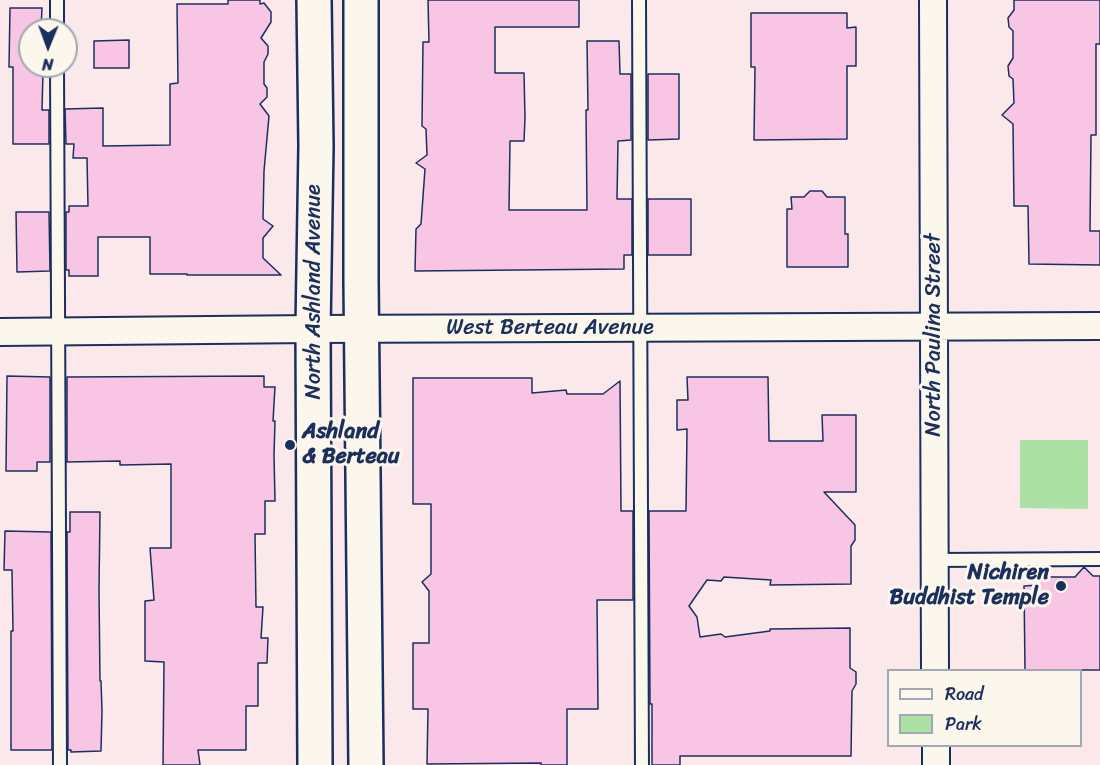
<!DOCTYPE html>
<html>
<head>
<meta charset="utf-8">
<style>
	body { margin:0 }
	#map { position:relative; width:1100px; height:765px; overflow:hidden; background:#fae8ea; font-family:Sriracha,sans-serif }
	canvas { display:block }
	.legend { position:absolute; left:887px; top:669px; width:195px; height:78px; box-sizing:border-box; background:#fbf7ec; border:2px solid #a1a7b3; margin:0; padding:8px 10px; list-style:none; font-size:18px; color:#1b2f5e }
	.legend li { display:flex; align-items:center; gap:12px; height:30px }
	.legend b { width:30px; border:2px solid #a1a7b3 }
	.north { position:absolute; left:18px; top:18px; width:60px; height:60px; box-sizing:border-box; background:#fbf7ec; border:2px solid #a1a7b3; border-radius:50%; rotate:181deg; font-size:16px; font-weight:700; line-height:24px; text-align:center; color:#1b2f5e }
	.north::after { content:''; display:block; margin:auto; width:21px; height:27px; background:#1b2f5e; clip-path:polygon(50% 0,100% 100%,50% 72%,0 100%) }
</style>
</head>
<body>
<div id="map">
<canvas width="1100" height="765"></canvas>
<ul class="legend">
<li><b style="height:8px;background:#fbf7ec"></b>Road</li>
<li><b style="height:16px;background:#abe1a4"></b>Park</li>
</ul>
<div class="north">N</div>
</div>
<script>
const c = document.querySelector('canvas').getContext('2d');
c.lineJoin = 'round';
function fill(path, color) {
  c.fillStyle = color;
  c.fill(path, 'evenodd');
}
function stroke(path, color, width, dash) {
  c.strokeStyle = color;
  c.lineWidth = width;
  c.lineCap = dash ? 'butt' : 'round';
  c.setLineDash(dash || []);
  c.stroke(path);
}
function label(font, color, halo, rows, align = 'center') {
  c.font = font + ' Sriracha,sans-serif';
  c.lineWidth = 6;
  c.setLineDash([]);
  c.textBaseline = 'middle';
  c.strokeStyle = halo;
  c.fillStyle = color;
  for (const [text, x, y, turn = 0] of rows) {
    c.save();
    c.translate(x, y);
    c.rotate((+turn || 0) * Math.PI / 180);
    c.textAlign = isNaN(turn) ? turn : align;
    if (halo) c.strokeText(text, 0, 0);
    c.fillText(text, 0, 0);
    c.restore();
  }
}
fill(new Path2D(`
	M1020 440H1088V509L1020 508Z`), '#abe1a4');
const building = new Path2D(`
	M228 0H260V4L264 3 271 12V22L261 38 268 46V54L264 62V84L267 88V97L260 104 269 116 264 171 263 219 273 226 263 238V258L281 275H187V274H150V237H98V276H69V270H66V212H69V206H88L87 158H73L74 144H66L65 109 103 108V146L170 145V84L178 83 177 4H228Z
	M428 0H579V27H495V73H524L525 118 524 141H510L509 210H587L586 110H588L587 41H619L620 74H631V140L618 141 617 199H632V255H624V269L415 271 416 229 421 224 425 169 416 163 427 155 426 129 422 126 423 42H429Z
	M1014 0H1100V44H1096V135H1091L1090 231H1100V265L1029 264 1028 206H1014L1013 124 1002 115 1014 103 1013 79 1009 76 1008 66 1013 58V31L1009 27 1008 18 1014 10Z
	M10 8H42L41 30H30V66H41V72H43L42 110H49V144H13V67H9Z
	M751 13H847V28L856 27V66H847V139L754 140 755 67H751Z
	M129 40V68H94V41Z
	M648 74H679V139L648 140Z
	M810 191H822L827 197H845V234H848V267H787V209H792L791 197H804Z
	M648 199H691V255H648Z
	M16 212H49L50 271 17 272Z
	M7 376 50 377V462H37V471H6Z
	M264 376V387H275L273 421H275L274 455 275 501H265V534H255L256 607H263L261 638H268L267 663H258V706H246V750H198L200 765H163L164 662 145 661V601L154 600 150 548H171V464L120 465V461L67 462V377Z
	M687 377H768L769 441H823L822 415H856V492H824L855 525V540L851 546V584L770 585 771 580 724 577 721 581 707 580 689 606 697 617 700 637 721 634 725 637 770 631V629L850 628V668L856 672V684L852 691 851 756H680V765H652V704H650L649 511H686L687 429 677 430V400H688Z
	M413 378H532V393L566 390 567 394H603L620 381 621 511H633V600H597L598 709H567V765H541V763L427 764 428 709H413V643H429V591L422 582 431 574V504H413Z
	M70 512H100L99 590 100 681H101L102 711 101 751 71 752V750H68L67 532H70Z
	M5 531 51 532 52 750H11V631H13L12 570H4Z
	M1084 567 1093 576H1100V670H1025L1024 586 1038 585 1037 577H1075Z`);
fill(building, '#f8c5e4');
stroke(building, '#1b2f5e', 1.5);
const service = new Path2D(`
	M57 0V30
	M639 0 642 765
	M57 66 60 765
	M935 560 1100 559`);
const minor = new Path2D(`
	M933 0 935 670
	M0 332 313 329 1100 326
	M936 746V765`);
const secondary = new Path2D(`
	M314 0 316 146 313 329 315 765
	M361 0V281L366 765`);
stroke(service, '#1b2f5e', 16);
stroke(minor, '#1b2f5e', 30);
stroke(secondary, '#1b2f5e', 38);
stroke(service, '#fbf7ec', 12);
stroke(minor, '#fbf7ec', 26);
stroke(secondary, '#fbf7ec', 33);
for (const [x, y, r, color] of [
	[290,445,6,"#1b2f5e"],
	[1061,586,6,"#1b2f5e"]
]) {
  const dot = new Path2D();
  dot.arc(x, y, r, 0, 2 * Math.PI);
  c.fillStyle = color;
  c.fill(dot);
  stroke(dot, '#fbf7ec', 2);
}
label('22px', '#1b2f5e', '#fbf7ec', [
	["North Ashland Avenue",314,292,-90],
	["West Berteau Avenue",550,328],
	["North Paulina Street",934,335,-90]
]);
label('bold 22px', '#1b2f5e', '#fbf7ec', [
	["Ashland",302,432],
	["& Berteau",302,457],
	["Nichiren",1049,573,"right"],
	["Buddhist Temple",1049,598,"right"]
], 'left');
</script>
</body>
</html>
